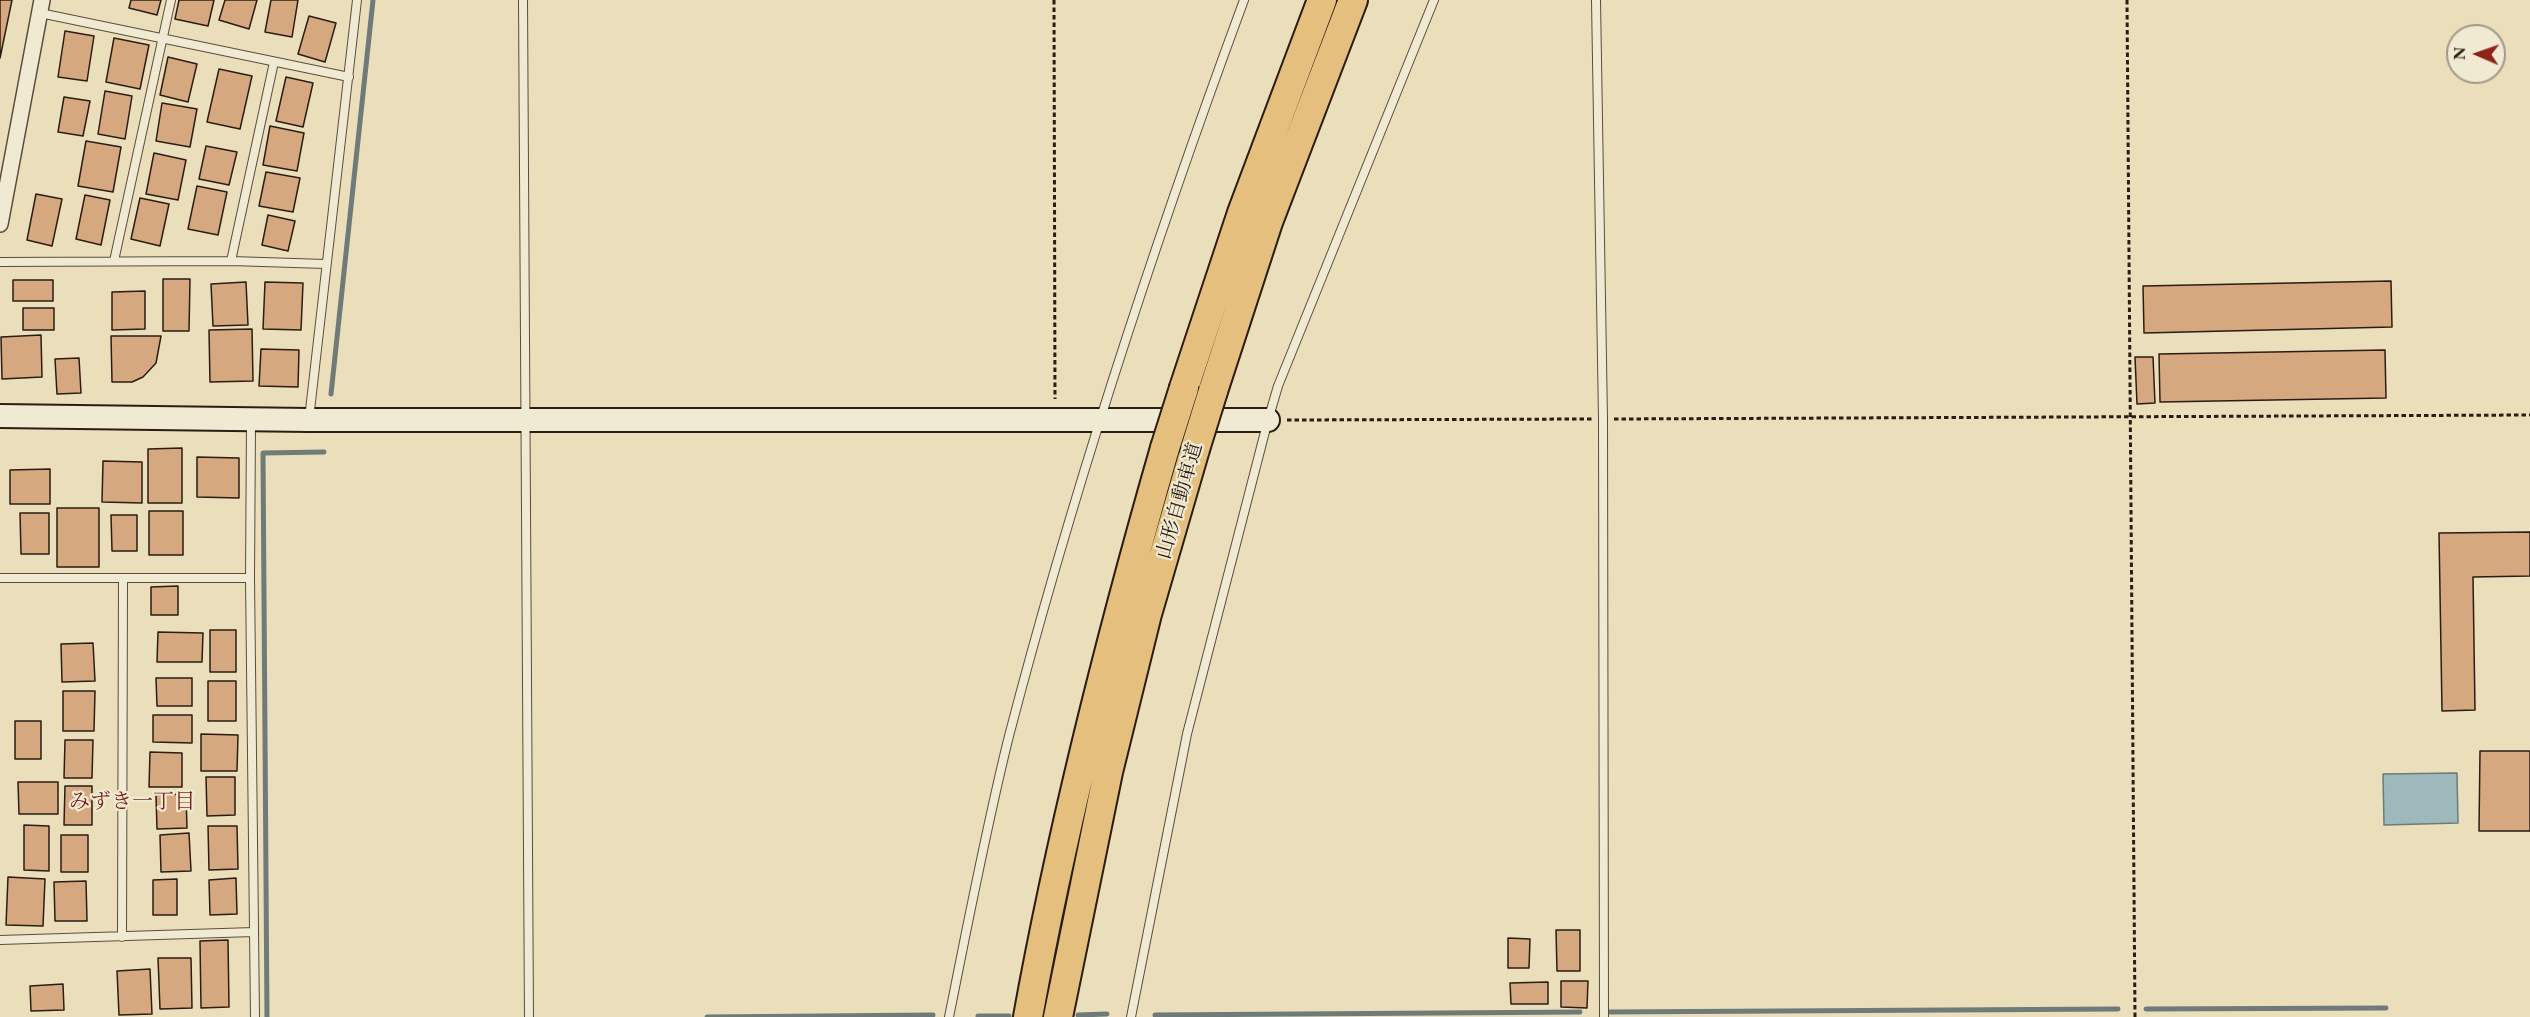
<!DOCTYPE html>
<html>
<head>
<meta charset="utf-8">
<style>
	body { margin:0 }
	#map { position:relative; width:2530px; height:1017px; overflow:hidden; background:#eadebb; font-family:"EB Garamond",serif }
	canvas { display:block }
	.north { position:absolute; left:2446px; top:24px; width:60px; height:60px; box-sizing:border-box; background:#f1ead3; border:2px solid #a29887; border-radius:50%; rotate:272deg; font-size:16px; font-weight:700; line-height:24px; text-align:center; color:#2b1d14 }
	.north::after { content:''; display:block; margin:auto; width:21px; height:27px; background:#8f2418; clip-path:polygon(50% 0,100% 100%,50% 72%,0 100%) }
</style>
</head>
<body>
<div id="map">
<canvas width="2530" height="1017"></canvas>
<div class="north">N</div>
</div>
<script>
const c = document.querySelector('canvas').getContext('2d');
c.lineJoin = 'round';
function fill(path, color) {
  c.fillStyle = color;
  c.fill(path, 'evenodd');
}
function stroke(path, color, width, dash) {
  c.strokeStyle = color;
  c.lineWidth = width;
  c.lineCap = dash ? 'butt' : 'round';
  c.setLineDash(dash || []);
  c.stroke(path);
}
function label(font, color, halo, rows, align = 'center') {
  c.font = font + ' "EB Garamond","Noto Serif JP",serif';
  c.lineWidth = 4.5;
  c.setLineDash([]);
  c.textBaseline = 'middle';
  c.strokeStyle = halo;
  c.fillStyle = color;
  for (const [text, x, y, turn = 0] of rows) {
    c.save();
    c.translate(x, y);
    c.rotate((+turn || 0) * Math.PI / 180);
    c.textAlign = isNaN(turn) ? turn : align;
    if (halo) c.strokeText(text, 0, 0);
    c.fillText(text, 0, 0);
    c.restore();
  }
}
const water = new Path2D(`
	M2457 773 2458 823 2384 825 2383 774Z`);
fill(water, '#9db9bb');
stroke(water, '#6f7b78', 1.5);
stroke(new Path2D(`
	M331 394 373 0
	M2146 1009 2386 1008
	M1608 1012 2118 1009
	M1078 1015 1107 1014
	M1155 1015 1580 1012
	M978 1016H1009
	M267 1017 263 453 324 452
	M707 1017 933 1015`), '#6f7b78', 5);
const building = new Path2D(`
	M0 0H12L0 58Z
	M131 0H161L157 15 129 8Z
	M179 0H214L208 26 175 19Z
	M225 0H257L249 29 219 20Z
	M271 0H298L292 37 265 32Z
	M309 16 336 23 325 62 298 54Z
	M65 31 94 36 87 81 58 77Z
	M114 38 149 45 140 89 106 82Z
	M168 57 197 64 188 102 160 95Z
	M219 69 252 76 240 129 207 122Z
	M286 77 313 83 303 127 276 121Z
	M105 91 132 96 125 139 98 134Z
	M64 97 90 101 83 136 58 132Z
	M162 103 197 109 190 147 156 141Z
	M270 126 304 133 297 171 263 165Z
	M86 141 121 147 113 192 78 186Z
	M206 146 237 152 229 185 199 179Z
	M154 153 186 160 178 200 146 194Z
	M266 172 300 178 293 212 259 206Z
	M197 186 227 192 218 235 188 229Z
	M36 194 62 199 52 246 27 240Z
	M85 195 110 200 101 245 76 239Z
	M140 198 169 204 160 246 131 239Z
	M268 215 295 221 288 251 262 245Z
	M163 279H190L189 331H163Z
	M13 280H53V301H13Z
	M2391 281 2392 327 2144 333 2143 286Z
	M246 282 248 325 213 326 211 284Z
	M265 282 303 283 301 330 263 329Z
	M145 291V329L112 330V292Z
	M23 308H54V330H23Z
	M252 329 253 381 210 382 209 330Z
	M41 335 42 377 2 379 1 337Z
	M111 336H161L156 363 143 377 132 382H112Z
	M261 349 299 350 298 387 259 386Z
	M2385 350 2386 398 2160 402 2159 354Z
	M2135 357H2153L2155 403 2137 404Z
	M79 358 81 393 57 394 55 359Z
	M182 448V503H148V449Z
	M197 457 239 458V498L197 497Z
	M103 461 142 462V503L102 502Z
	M50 469V504H10V470Z
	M57 508H99V567H57Z
	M149 511H183V555H149Z
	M20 513H49V554H21Z
	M111 515H137V551H112Z
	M2530 532V576L2473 577 2475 710 2442 711 2439 533Z
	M178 586V615H151V587Z
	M210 630H236V672H210Z
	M158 632 203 633 202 662H157Z
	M93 643 95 681 62 682 61 644Z
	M156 678H192V706H157Z
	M208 681H236V721H208Z
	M63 691H95L94 731H63Z
	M153 715H192V743L153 742Z
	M15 721H41V759H15Z
	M201 734 238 735 237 771H201Z
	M65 740H93L92 778H64Z
	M2480 751H2530V831H2479Z
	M150 752 182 753V787H149Z
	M206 777H235V815L207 816Z
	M18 782H58V814H19Z
	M65 786H92V825H64Z
	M186 794 187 828 157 829 156 795Z
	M24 825 49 826V871L24 870Z
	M208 826H237L238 869 209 870Z
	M189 833 191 871 161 872 160 835Z
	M61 835H88V872H61Z
	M8 877 45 879 43 926 6 925Z
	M236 878 237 914 210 915 209 880Z
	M177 879V915H153V880Z
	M86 881 87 921H55L54 882Z
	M1556 930H1580V971H1557Z
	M1508 938 1530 939 1529 968H1508Z
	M228 940 229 1007 201 1008 200 941Z
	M158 958H191L192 1008 160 1009Z
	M150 969 152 1014 119 1015 117 971Z
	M1561 981H1588L1587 1008 1561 1007Z
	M1548 982V1004H1511L1510 983Z
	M63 984 64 1010 31 1011 30 986Z`);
fill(building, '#d6a87f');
stroke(building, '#2b1d14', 1.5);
const lane = new Path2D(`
	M523 0 529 1017
	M1596 0 1603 419 1604 1017
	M40 13 349 77
	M114 261 171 0
	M231 261 274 62
	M0 262 231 261 326 264
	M309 419 357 0
	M0 578H250L251 422
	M250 578 255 1017
	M122 937 123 580
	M0 940 254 932
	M949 1017C968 923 986 828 1009 736 1074 487 1155 241 1244 0
	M1131 1017 1187 734 1268 420 1278 386 1434 0`);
const street = new Path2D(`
	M0 224 42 0`);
const secondary = new Path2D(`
	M0 416 309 420H1268`);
const highway = new Path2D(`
	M1184 388 1242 213 1322 0
	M1213 391 1268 222 1353 0
	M1028 1017C1063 824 1111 636 1165 448
	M1058 1017 1108 772 1147 614 1195 449`);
stroke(lane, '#5b4d3e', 10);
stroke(street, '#5b4d3e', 18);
stroke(secondary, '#2b1d14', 26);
stroke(highway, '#2b1d14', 32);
stroke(new Path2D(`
	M1054 0 1055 399
	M2127 0 2135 1017
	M1614 419 2530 415
	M1287 420 1592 419`), '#2b1d14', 3, [4.5, 3]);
stroke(lane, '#f1ead3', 8);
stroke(street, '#f1ead3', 15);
stroke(secondary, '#f1ead3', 22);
stroke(highway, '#e5bf7e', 28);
const highwayBridge = new Path2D(`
	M1165 448 1184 388
	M1195 449 1213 391`);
stroke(highwayBridge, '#2b1d14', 32, []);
stroke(highwayBridge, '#e5bf7e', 28);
label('20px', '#2b1d14', '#f1ead3', [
	["山形自動車道",1180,501,-74]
]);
label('21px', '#7a1f14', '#f1ead3', [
	["みずき一丁目",132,802]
]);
</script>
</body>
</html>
